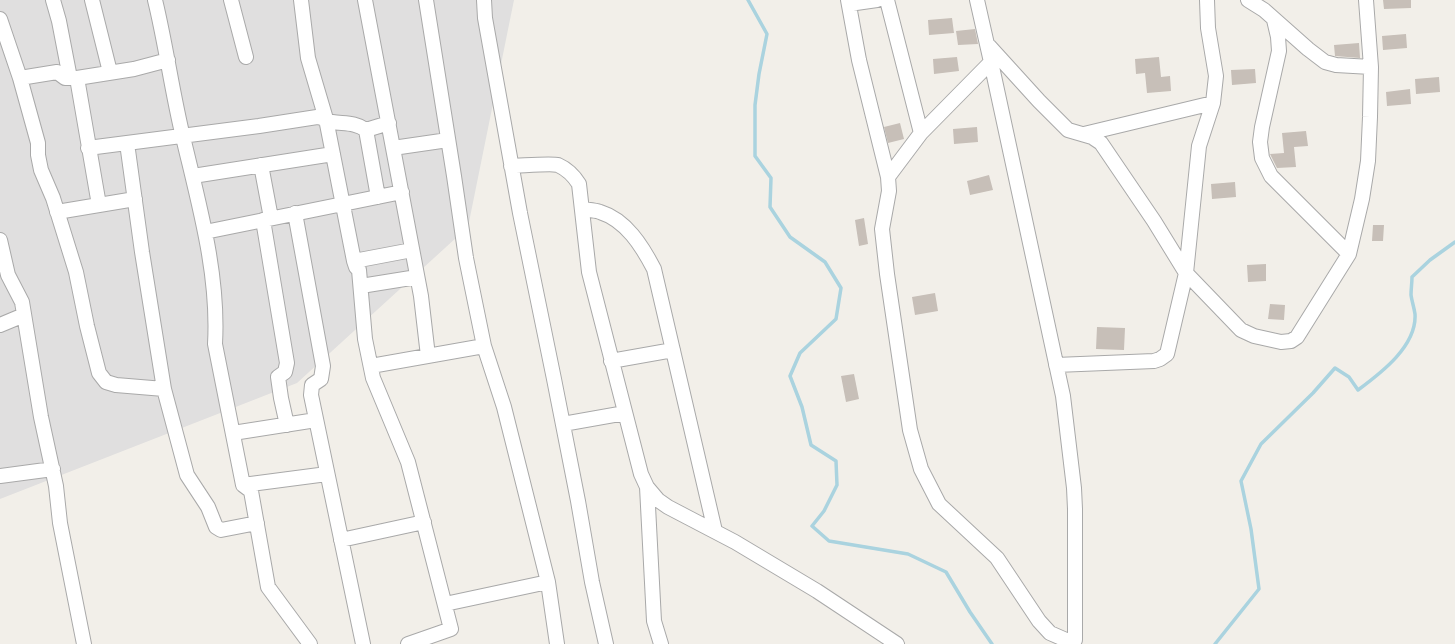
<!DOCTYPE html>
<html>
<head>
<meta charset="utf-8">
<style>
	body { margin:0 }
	canvas { display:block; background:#f2efe9 }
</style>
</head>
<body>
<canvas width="1455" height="644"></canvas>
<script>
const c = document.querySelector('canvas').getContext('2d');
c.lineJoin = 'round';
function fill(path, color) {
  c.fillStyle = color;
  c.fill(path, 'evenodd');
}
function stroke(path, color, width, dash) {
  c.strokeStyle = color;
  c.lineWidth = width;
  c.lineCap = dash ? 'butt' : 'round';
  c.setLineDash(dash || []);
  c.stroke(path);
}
fill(new Path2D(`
	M0 0H514L468 227 297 383 0 499Z`), '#e0dfdf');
stroke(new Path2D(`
	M748 0 767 34 759 74 755 105V156L771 178 770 207 790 237 825 262 841 288 836 319 800 353 790 376 802 407 811 445 836 461 837 485 824 511 812 526 829 541 908 554 946 572 970 612 992 644
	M1215 644 1259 589 1251 529 1241 481 1261 444 1313 393 1335 368 1349 377 1358 390C1381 373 1417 346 1415 314 1414 307 1412 302 1411 295 1411 289 1412 283 1412 277L1430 260 1455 242`), '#aad3df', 3.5);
fill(new Path2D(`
	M1383 0H1411V8L1384 9Z
	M952 18 954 33 929 35 928 20Z
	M975 29 978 44 958 45 956 31Z
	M1406 34 1407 48 1383 50 1382 36Z
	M1359 43 1360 58 1335 56 1334 45Z
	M957 57 959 71 934 74 933 59Z
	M1159 57 1161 77 1170 76 1171 91 1147 93 1145 73 1136 74 1135 59Z
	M1255 69 1256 83 1232 85 1231 70Z
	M1439 77 1440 92 1416 94 1415 79Z
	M1410 89 1411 104 1387 106 1386 92Z
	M900 123 904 139 888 143 884 127Z
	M977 127 978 142 954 144 953 129Z
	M1306 131 1308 146 1294 147 1296 167 1277 168 1270 154 1284 153 1282 133Z
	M989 175 993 190 970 195 967 181Z
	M1235 182 1236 197 1212 199 1211 184Z
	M864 218 868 244 859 246 855 220Z
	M1373 225H1384L1383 241H1372Z
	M1266 264V281L1248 282 1247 265Z
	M935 293 938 311 915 315 912 297Z
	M1270 304 1285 305 1284 320 1268 319Z
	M1097 327 1125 328 1124 350 1096 349Z
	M854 374 859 399 846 402 841 376Z`), '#c7bfb8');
const minor = new Path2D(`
	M53 0 59 21 70 78
	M92 0 110 72
	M155 0C166 45 172 92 183 137 199 205 219 274 215 344L243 485 251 491 268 587 310 644
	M231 0 246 57
	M301 0 308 58 326 119 354 261 356 267 359 270 365 339 373 378 408 462 451 629 408 644
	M365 0 421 296 428 356
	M426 0 454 176 466 258 484 346 504 407 548 582 557 644
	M484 0 485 18 520 213 554 379 578 501 592 582 606 644
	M848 0 859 60 888 177
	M887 0 921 133
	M977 0 991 62 1063 396 1074 488 1075 509V640H1066L1050 633 1039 621 997 558 939 504 921 469 910 430 887 274 882 229 889 191 888 177 921 133 991 62
	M1248 0 1264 10 1308 49 1325 62 1336 65 1371 67
	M849 4 877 0
	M0 19 20 78 38 143V155L41 170 53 198 76 272 87 326 99 373 106 382 116 385 164 389
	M1274 20 1278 37 1279 51 1262 127 1260 142 1262 158 1271 176 1349 254
	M989 46 1039 101 1068 130 1092 137 1101 143 1154 221 1186 273 1241 330 1254 336 1281 342 1291 341 1297 337 1349 254 1362 199 1368 161 1370 117 1371 67 1366 0
	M20 78 57 72 65 78H77L134 69 168 60
	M77 78 99 205
	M366 130 378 197
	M1084 134 1213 103
	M127 143 142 252 164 389 187 475 208 507 216 527 221 530 257 523
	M88 148 259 126 317 117C323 117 326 121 332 122 344 124 355 122 366 130L389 123
	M393 148 448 140
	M261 165 271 218
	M511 166C520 166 551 163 558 165 567 169 574 176 579 184L589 272 641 474 647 487 658 500 668 507 735 542 817 591 897 644
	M193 176 333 154
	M582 209C588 210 594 210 600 212 626 220 642 246 654 269L715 531
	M57 212 135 199
	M295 213 323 366 321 379 312 385 311 395 363 644
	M263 220 287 363 285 372 278 377 281 398 287 425
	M205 232 402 192
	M0 240 8 275 22 302 41 417 56 486 60 523 84 644
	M354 261 412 250
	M361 286 417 277
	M0 325 24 315
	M611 361 673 350
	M1056 365 1154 361 1160 359 1167 354 1186 273 1199 146 1213 103 1216 76 1208 28 1207 0
	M371 366 484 346
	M563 424 625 413
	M233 433 316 420
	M0 476 53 469
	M243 485 327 474
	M647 487 654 621 661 644
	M341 540 424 522
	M445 604 548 582`);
stroke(minor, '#a9a9a9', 16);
stroke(minor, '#fff', 14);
</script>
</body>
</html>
